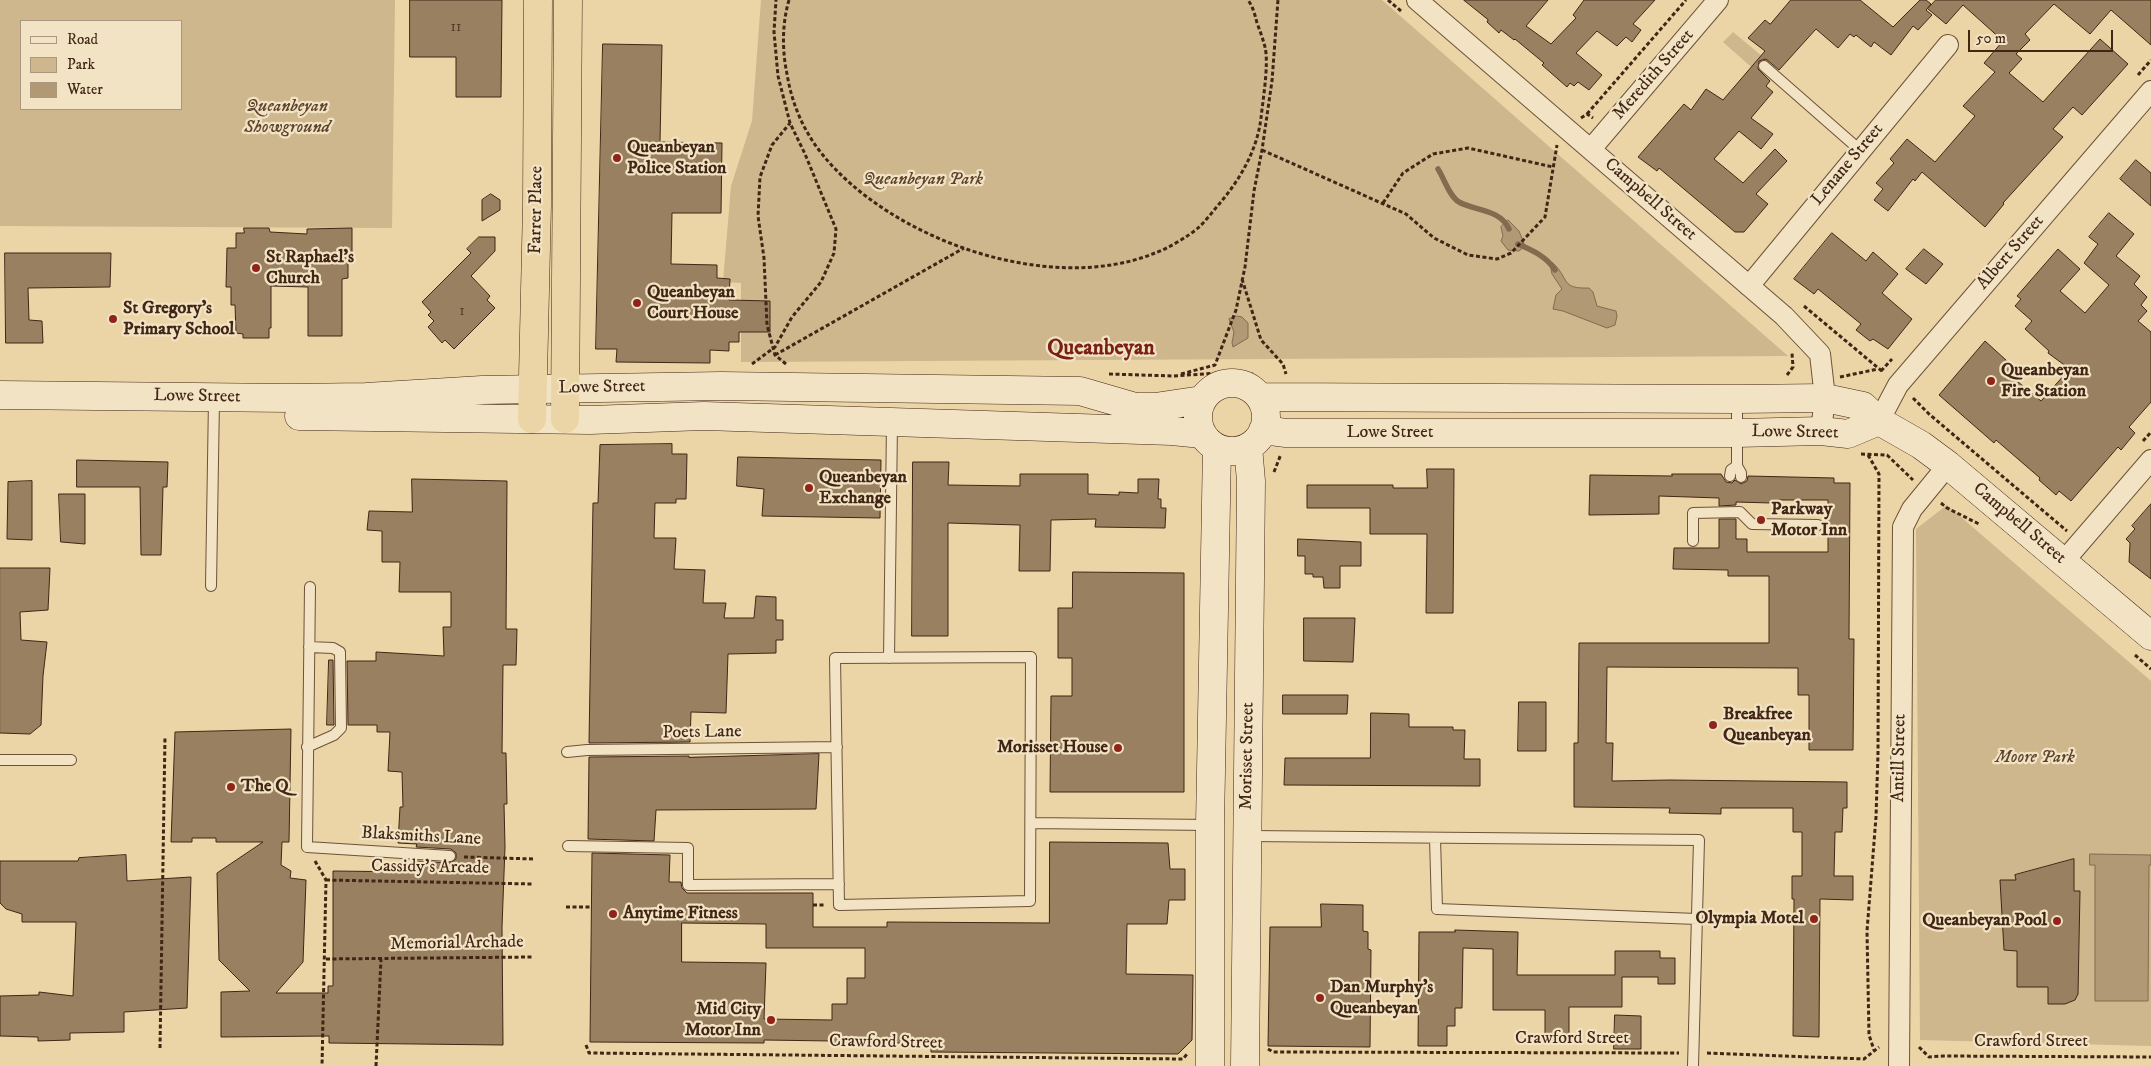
<!DOCTYPE html>
<html>
<head>
<meta charset="utf-8">
<style>
	body { margin:0 }
	#map { position:relative; width:2151px; height:1066px; overflow:hidden; background:#ebd4a6; font-family:"IM FELL DW Pica",serif }
	canvas { display:block }
	.legend { position:absolute; left:20px; top:20px; width:162px; height:90px; box-sizing:border-box; background:#f2e3c5; border:1px solid #ab977f; margin:0; padding:6px 9px; list-style:none; font-size:15px; color:#412615 }
	.legend li { display:flex; align-items:center; gap:10px; height:25px }
	.legend b { width:25px; border:1px solid #ab977f }
	.scale { position:absolute; left:1968px; top:30px; width:145px; height:22px; box-sizing:border-box; border:2px solid #412615; border-top:0; padding-left:6px; font-size:15px; line-height:18px; white-space:nowrap; color:#412615; -webkit-text-stroke:4px #f2e3c5; paint-order:stroke }
</style>
</head>
<body>
<div id="map">
<canvas width="2151" height="1066"></canvas>
<ul class="legend">
<li><b style="height:6px;background:#f2e3c5"></b>Road</li>
<li><b style="height:14px;background:#ceb68d"></b>Park</li>
<li><b style="height:14px;background:#b19975"></b>Water</li>
</ul>
<div class="scale">50 m</div>
</div>
<script>
const c = document.querySelector('canvas').getContext('2d');
c.lineJoin = 'round';
function fill(path, color) {
  c.fillStyle = color;
  c.fill(path, 'evenodd');
}
function stroke(path, color, width, dash) {
  c.strokeStyle = color;
  c.lineWidth = width;
  c.lineCap = dash ? 'butt' : 'round';
  c.setLineDash(dash || []);
  c.stroke(path);
}
function label(font, color, halo, rows, align = 'center') {
  c.font = font + ' "IM FELL DW Pica",serif';
  c.lineWidth = 4.5;
  c.setLineDash([]);
  c.textBaseline = 'middle';
  c.strokeStyle = halo;
  c.fillStyle = color;
  for (const [text, x, y, turn = 0] of rows) {
    c.save();
    c.translate(x, y);
    c.rotate((+turn || 0) * Math.PI / 180);
    c.textAlign = isNaN(turn) ? turn : align;
    if (halo) c.strokeText(text, 0, 0);
    c.fillText(text, 0, 0);
    c.restore();
  }
}
fill(new Path2D(`
	M0 0H395L392 228 0 226ZM21 21H181V109H21Z
	M761 0H1382L1788 356 741 362V283L723 282 731 186 752 121Z
	M1733 32 1768 61 1758 73 1723 42Z
	M1947 505 2151 681V1046L1920 1040 1916 529Z`), '#ceb68d');
const water = new Path2D(`
	M1508 220 1519 231 1525 246 1519 251 1508 250 1501 241 1503 236 1501 227Z
	M1553 263C1570 279 1560 289 1589 288L1593 292 1597 306 1616 311 1617 316 1615 325 1607 328 1563 311 1553 309 1556 295 1562 289 1552 274 1550 264Z
	M1237 316 1242 317 1248 323V338L1233 347 1232 343 1234 332 1229 319Z
	M2090 854 2151 855V865H2149L2148 1001H2095V865H2090Z`);
fill(water, '#b19975');
stroke(water, '#846b4f', 1);
stroke(new Path2D(`
	M1438 169C1444 178 1449 196 1459 202 1475 211 1500 209 1509 229
	M1518 244C1533 251 1546 256 1555 270`), '#846b4f', 5.5);
const building = new Path2D(`
	M410 0H502L501 97H456V57H410Z
	M1464 0H1548L1526 26 1551 44 1576 18 1573 15 1584 0H1655L1633 24 1641 30 1632 42 1626 37 1617 46 1597 31 1576 53 1602 75 1589 90 1578 82 1574 86 1570 83 1567 87 1542 65 1544 63 1515 39 1514 40 1501 30 1499 33 1487 22 1488 20Z
	M1791 0H1860L1893 27 1920 0H1926L1931 4 1926 10 1932 15 1918 30 1913 26 1891 55 1874 42 1871 47 1856 35 1854 37 1850 34 1838 48 1816 29 1779 70 1766 59 1759 61 1758 69 1770 81 1766 86 1773 92 1751 118 1773 134 1761 149 1739 131 1714 159 1743 183 1775 149 1787 161 1756 194 1768 204 1744 232H1735L1659 168 1657 171 1638 157 1684 104 1691 110 1706 89 1723 100 1765 51 1748 38 1765 20 1770 24Z
	M1936 0H2151V45L2111 10 2090 34 2054 4 2025 34 2030 40 2016 54 2022 59 2009 73 2043 102 2100 39 2128 64 2082 115 2073 107 2053 129 2063 137 2003 203 2004 204 1985 227 1922 172 1915 181 1913 179 1888 211 1874 200 1883 189 1876 183 1894 163 1890 159 1907 139 1935 162 1975 116 1963 106 1995 72 1984 63 2003 41 1963 5 1946 24 1928 9Z
	M603 44 662 45 660 142 722 143 721 213H672L671 264 717 265V278L730 279 729 300 770 301V332H739V342H729V351L710 350V363L616 362 617 349H596Z
	M2136 160 2151 173V206L2120 179Z
	M491 194 500 200V210L482 221V200Z
	M2109 213 2134 234 2116 256 2140 276 2134 284 2147 297 2141 305 2147 311 2138 321 2151 332V402L2129 427 2135 433 2121 450 2118 447 2071 501 2059 491 2056 495 2039 480 2040 478 1996 440 1994 443 1939 395 1985 341 2017 370 2011 376 2041 401 2066 373 2064 371 2067 367 2048 353 2049 351 2025 329 2032 321 2015 306 2021 299 2017 296 2058 249 2080 269 2060 291 2085 313 2109 285 2084 263 2098 244 2089 237Z
	M244 228H269L270 232 307 234V229L352 228V257H348V278L342 279V336H308V287L271 286V328H269V338H243V334L236 333 235 305H231V287H226L227 248H236V233H244Z
	M1832 233 1866 261 1873 252 1898 274 1882 293 1912 319 1888 349 1873 339 1870 341 1856 330 1861 324 1818 289 1814 294 1794 279Z
	M479 237H495V251L471 276 490 296 487 300 495 308 454 349 445 340 442 343 428 327 434 321 428 315 431 312 422 302 471 253 467 249Z
	M1924 249 1943 264 1926 284 1906 269Z
	M5 253H111L110 287 28 288 29 320 42 321 43 343H6Z
	M672 444V454H687L686 499H676V503H655L654 538H676L674 569 705 570 703 603H726L724 618H754L756 596 776 597V620H783V640H776V653L728 654 726 713 691 712 690 742 589 743 593 503H598L600 445Z
	M738 457 881 460 880 518 762 516 764 489 737 486Z
	M77 460 168 462 167 487H163L161 555H141L140 487H77Z
	M913 462H949L948 485 1020 486V474H1088V494L1119 495V492L1138 493V479H1159L1158 499H1161V508H1166L1165 528 1095 527 1096 519 1051 520 1050 571H1019L1020 525 948 523V636H912Z
	M1427 469H1454L1453 613H1426L1427 534H1370V508H1307V485H1393V488H1427Z
	M1672 474H1721L1726 482 1732 483 1735 480 1741 484 1747 481 1748 476 1834 478V483H1850L1849 639H1854L1853 750H1809V695H1798V668L1607 667 1606 743H1613L1612 781 1670 780 1847 782V808H1843L1842 832H1835L1834 876H1853V900L1820 899 1819 1037 1793 1036 1794 899H1792V876H1802V832H1793V808H1721V814L1669 813 1670 808 1574 807V743H1578L1579 643H1769V576H1728V570L1673 569 1674 548H1719V519H1736V539H1747V552H1828V500H1771V503L1736 502V505L1719 506V498L1659 496V514L1589 515 1590 475 1672 476Z
	M412 479 507 481 506 629H517L516 665H503L502 753H506L507 804H504L505 847 502 927 503 1045 329 1043V1036L221 1037V992L250 991 219 960 217 873 263 842H216V838H192V842H171L175 732 291 729 289 842H282L281 865 291 871 290 878 306 880 303 962 276 993H328V986H333V871L416 872V861L450 863 456 859V853L451 849 416 847 417 844 398 843 400 807H403L402 772 388 771 390 732H377V725H348L347 661H376V652L444 656 443 627H451V592H399L400 562H382V531L367 530 369 511 412 512Z
	M32 481V540L7 539 8 482Z
	M59 494H85V544L61 542Z
	M2151 504V579L2129 562 2130 543 2126 539 2135 529 2132 526Z
	M1298 539 1361 542V566H1340V588H1324L1323 577H1313V574H1305V556H1298Z
	M0 568H50L48 610 20 612 21 640 47 642 43 676 41 725 30 734 0 733Z
	M1073 572 1184 573V792H1050L1051 696H1072V658H1058V608H1072Z
	M1304 618H1355L1353 662 1304 661Z
	M329 660H333L334 725H327Z
	M1283 695H1348L1347 714H1283Z
	M1519 702H1546V751H1518Z
	M1371 713 1409 714V727H1453V730H1465L1464 759H1480V786L1284 785 1285 758H1370Z
	M819 754 816 809 656 810 654 841 588 839 589 757 689 756V757Z
	M1050 842 1168 843 1170 869H1185V900H1169L1167 924H1127L1126 974 1193 975 1192 1040 1178 1054 931 1052V1043H832V1041L764 1040V1043L590 1042 592 853 670 855 669 882H681L682 888 687 893H813V927H887V922L1049 923ZM682 923 766 924V948H865V978H847V1004H832V1020L764 1019 766 963 682 962Z
	M126 855 127 881 191 877 187 1008 124 1012V1032L70 1033V1040L38 1041V1037L0 1036V996L39 995V992L73 996 76 922H22V914L6 909 0 903V861H78L79 858Z
	M2074 859V891H2080L2078 994 2075 1000 2065 1004H2048V987H2017V951L2004 950 2000 880H2016L2015 875Z
	M1321 904 1363 905V931L1368 932V949L1371 950 1370 1047 1268 1046 1270 927H1321Z
	M1455 930 1518 932 1517 975H1615V951H1660V958H1675V984H1658V977H1622V1007H1569V1039H1545V1010H1493V949L1463 948 1462 1008H1455V1026H1447V1046H1418L1419 932H1455Z
	M1615 1015 1641 1016V1049H1614Z`);
fill(building, '#998060');
stroke(building, '#412615', 1);
const lane = new Path2D(`
	M1764 66 1861 151
	M1737 400V466
	M1730 476 1731 470 1737 466 1741 473V477
	M1693 541V513L1740 512 1752 524 1818 525
	M211 586 214 399
	M310 587 307 847 450 856
	M1031 657 1030 901 839 905 835 658Z
	M889 658 892 424
	M307 747 334 735 341 728 340 652 333 648 309 647
	M567 752 587 750 837 747
	M0 760H71
	M1031 823 1209 825
	M1248 836 1699 840 1693 1066
	M1435 838 1437 909 1697 919
	M568 846 688 848V885L839 884`);
const street = new Path2D(`
	M1417 0 1784 316 1820 354 1825 398 1821 431
	M1591 149 1718 0
	M1749 286 1948 45
	M1879 421 1898 385 2151 91
	M2064 561 2151 460
	M1899 1066 1903 527 1912 509 1948 465`);
const secondary = new Path2D(`
	M1198 417a34 34 0 1 1 68 0a34 34 0 1 1-68 0Z
	M0 395 290 398 366 397 482 390 721 386 1080 391 1135 407H1155L1202 400
	M1260 397 1737 399 1825 398 1863 406 1879 421 1921 445 1948 465 2151 636
	M299 416 590 420 704 416 1172 431 1202 434
	M1263 430 1286 433H1737L1821 431 1848 434 1879 421
	M1210 1066V825L1217 448
	M1245 1066 1251 481 1248 447`);
const highway = new Path2D(`
	M532 419 537 205 538 0
	M565 419 568 0`);
stroke(lane, '#6c5239', 12);
stroke(street, '#6c5239', 22);
stroke(secondary, '#412615', 29);
stroke(highway, '#412615', 29);
stroke(new Path2D(`
	M789 0C782 24 782 50 787 74 792 104 803 130 822 154 891 240 1050 296 1155 253 1167 249 1189 236 1198 228 1206 221 1213 211 1220 203 1241 178 1257 150 1261 118 1263 99 1269 64 1265 47 1263 39 1260 31 1257 23 1255 15 1253 7 1248 0
	M1388 0 1401 11
	M2138 75 2151 60
	M1587 114 1686 0
	M1581 118 1587 114 1593 118
	M1262 150 1406 214 1434 238 1468 255 1497 259 1511 253 1545 217 1557 145
	M1383 203 1403 173 1433 154 1468 148 1553 167
	M1242 279 1261 340 1283 364 1286 374
	M1804 306 1883 372
	M775 355 964 248
	M752 364 775 347 792 317 821 282 834 253 836 229 805 154 790 123 778 76 774 32 776 0
	M786 364 775 355 767 325 764 258 758 216 760 177 772 145 790 123
	M1881 371 1892 359
	M1109 374 1173 376 1234 372 1253 374
	M1181 374 1215 365 1236 310 1245 267 1254 191 1262 150 1272 81 1278 0
	M1787 375 1793 367 1792 353
	M1840 377 1878 369
	M1913 398 1929 414 2067 531
	M2143 441 2151 432
	M1861 454 1887 455 1913 480
	M1868 455 1879 474 1878 753 1876 817 1867 931 1869 1035 1874 1050
	M1274 472 1281 454
	M1941 503 1947 508 1979 524
	M2135 655 2151 669
	M464 857 534 859
	M315 861 326 880 322 1066
	M326 880 533 884
	M813 905H826
	M566 907H592
	M326 959 532 957
	M586 1045 589 1053 1183 1059 1187 1054
	M1919 1047 1929 1057 1943 1056 2151 1057
	M160 1048 165 736
	M1268 1049 1273 1052 1679 1053
	M1707 1053 1864 1059 1879 1047
	M376 1066 381 959`), '#412615', 3, [4, 2.5]);
stroke(lane, '#f2e3c5', 10);
stroke(street, '#f2e3c5', 20);
stroke(secondary, '#f2e3c5', 28);
stroke(highway, '#ebd4a6', 28);
for (const [x, y, r, color] of [
	[617,158,5,"#8f2418"],
	[256,268,5,"#8f2418"],
	[637,303,5,"#8f2418"],
	[113,319,5,"#8f2418"],
	[1991,381,5,"#8f2418"],
	[809,488,5,"#8f2418"],
	[1761,520,5,"#8f2418"],
	[1713,725,5,"#8f2418"],
	[1118,748,5,"#8f2418"],
	[231,787,5,"#8f2418"],
	[613,914,5,"#8f2418"],
	[1814,919,5,"#8f2418"],
	[2057,921,5,"#8f2418"],
	[1320,998,5,"#8f2418"],
	[771,1020,5,"#8f2418"]
]) {
  const dot = new Path2D();
  dot.arc(x, y, r, 0, 2 * Math.PI);
  c.fillStyle = color;
  c.fill(dot);
  stroke(dot, '#f2e3c5', 2);
}
label('15px', '#573c28', null, [
	["11",456,28],
	["1",462,312]
]);
label('18px', '#412615', '#f2e3c5', [
	["Meredith Street",1654,75,-49],
	["Lenane Street",1848,165,-50],
	["Campbell Street",1650,200,41],
	["Farrer Place",537,210,-89],
	["Albert Street",2011,253,-49],
	["Lowe Street",602,388,-1],
	["Lowe Street",197,397,1],
	["Lowe Street",1390,433],
	["Lowe Street",1795,433,1],
	["Campbell Street",2019,524,40],
	["Poets Lane",702,733,-1],
	["Morisset Street",1248,756,-89],
	["Antill Street",1900,758,-89],
	["Blaksmiths Lane",421,837,3],
	["Cassidy's Arcade",430,868,1],
	["Memorial Archade",457,944,-1],
	["Crawford Street",1572,1039],
	["Crawford Street",2031,1042],
	["Crawford Street",886,1043,1]
]);
label('italic 18px', '#5d432d', '#f2e3c5', [
	["Queanbeyan",287,107],
	["Showground",287,128],
	["Queanbeyan Park",923,180],
	["Moore Park",2035,758]
]);
label('bold 18px', '#412615', '#f2e3c5', [
	["Queanbeyan",627,148],
	["Police Station",627,169],
	["St Raphael’s",266,258],
	["Church",266,279],
	["Queanbeyan",647,293],
	["Court House",647,314],
	["St Gregory's",123,309],
	["Primary School",123,330],
	["Queanbeyan",2001,371],
	["Fire Station",2001,392],
	["Queanbeyan",819,478],
	["Exchange",819,499],
	["Parkway",1771,510],
	["Motor Inn",1771,531],
	["Breakfree",1723,715],
	["Queanbeyan",1723,736],
	["Morisset House",1108,748,"right"],
	["The Q",241,787],
	["Anytime Fitness",623,914],
	["Olympia Motel",1804,919,"right"],
	["Queanbeyan Pool",2047,921,"right"],
	["Dan Murphy's",1330,988],
	["Queanbeyan",1330,1009],
	["Mid City",761,1010,"right"],
	["Motor Inn",761,1031,"right"]
], 'left');
label('bold 22px', '#7a1f14', '#f2e3c5', [
	["Queanbeyan",1101,349]
]);
</script>
</body>
</html>
